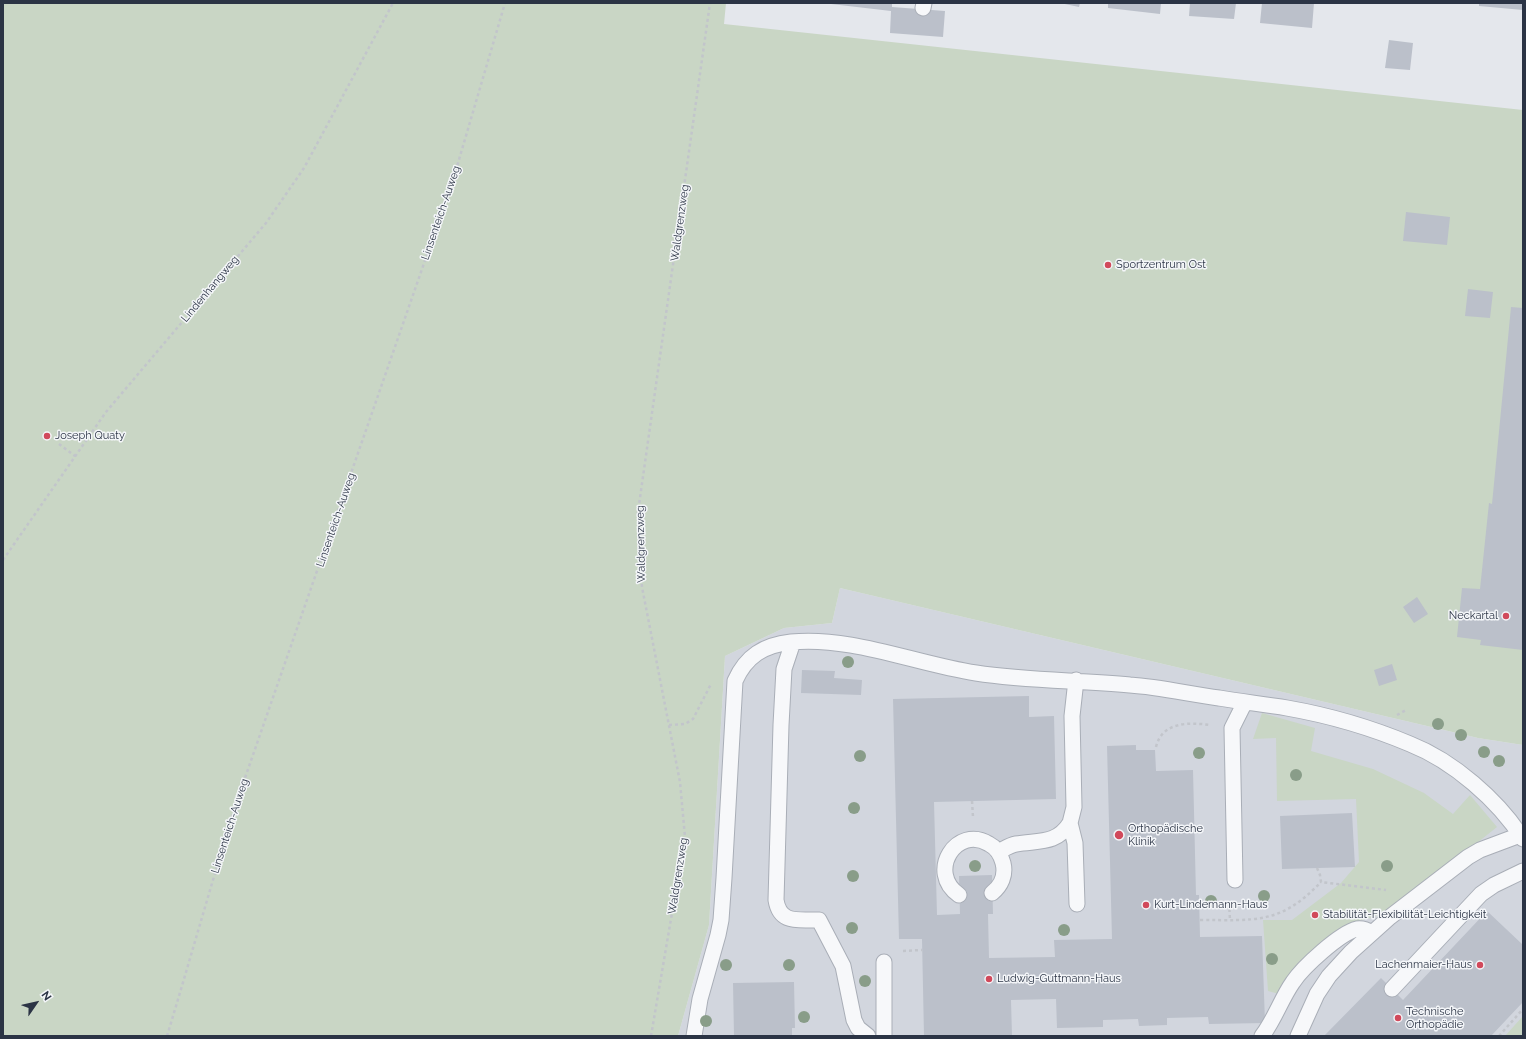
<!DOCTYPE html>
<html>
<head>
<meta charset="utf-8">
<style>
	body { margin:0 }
	#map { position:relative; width:1526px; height:1039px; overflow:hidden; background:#e4e7ec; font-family:Raleway,sans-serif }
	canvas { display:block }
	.frame { position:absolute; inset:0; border:4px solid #2b3445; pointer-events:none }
	.north { position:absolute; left:16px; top:983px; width:40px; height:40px; -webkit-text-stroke:3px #f4f6f9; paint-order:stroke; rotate:56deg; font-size:11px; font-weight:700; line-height:16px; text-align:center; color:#2b3445 }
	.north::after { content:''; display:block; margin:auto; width:14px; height:18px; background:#2b3445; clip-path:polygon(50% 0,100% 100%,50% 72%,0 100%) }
</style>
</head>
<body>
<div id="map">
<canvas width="1526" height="1039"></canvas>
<div class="frame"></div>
<div class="north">N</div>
</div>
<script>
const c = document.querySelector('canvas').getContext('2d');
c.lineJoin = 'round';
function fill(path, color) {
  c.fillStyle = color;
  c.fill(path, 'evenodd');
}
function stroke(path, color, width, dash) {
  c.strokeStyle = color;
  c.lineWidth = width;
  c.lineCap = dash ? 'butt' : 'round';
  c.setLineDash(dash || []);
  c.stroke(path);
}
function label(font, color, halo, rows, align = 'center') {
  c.font = font + ' Raleway,sans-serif';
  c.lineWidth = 3;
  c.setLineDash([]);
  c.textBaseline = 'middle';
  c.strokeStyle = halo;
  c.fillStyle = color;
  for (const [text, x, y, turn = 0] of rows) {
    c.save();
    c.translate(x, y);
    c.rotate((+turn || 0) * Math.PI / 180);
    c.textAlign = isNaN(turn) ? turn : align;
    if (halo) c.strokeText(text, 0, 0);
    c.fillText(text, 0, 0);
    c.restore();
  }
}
fill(new Path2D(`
	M840 588 1478 738 1523 745V1036H678L709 925 725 656 784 628 832 623Z`), '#d2d6de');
fill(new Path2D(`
	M3 3H726L724 24 1523 110V745L1478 738 840 588 832 623 784 628 725 656 709 925 678 1036H3Z
	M1262 713 1315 728 1311 751 1373 769 1424 793 1453 814 1470 795 1497 827 1423 886 1383 914 1348 924 1295 970 1279 994 1268 991 1263 920H1292L1341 883 1359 862 1356 799 1277 801 1276 738 1253 739Z
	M1523 1016V1036H1505Z`), '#c9d6c5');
fill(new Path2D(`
	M831 3H892V7L945 11 943 37 890 33 891 11 831 4Z
	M1060 3H1080L1079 7Z
	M1108 3H1161L1160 14 1108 8Z
	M1190 3H1236L1234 19 1189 16Z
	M1262 3H1314L1312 28 1260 23Z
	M1479 3H1523V10L1479 6Z
	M1389 40 1413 43 1410 70 1385 68Z
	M1406 212 1450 217 1447 245 1403 241Z
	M1468 289 1493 292 1490 318 1465 316Z
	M1511 307 1523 308V650L1480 645 1481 640 1457 637 1462 588 1480 589 1489 503 1492 504Z
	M1417 597 1428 614 1414 623 1403 607Z
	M1392 664 1397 680 1379 686 1374 670Z
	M802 670 835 671 834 678 862 680 861 695 801 693Z
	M1029 696V717L1054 716 1056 799 934 802 937 915 960 914 959 876 992 875 993 914H988L989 958 1055 957 1054 940 1112 939 1107 746 1136 745V750H1155L1156 771 1193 770 1196 895H1199L1200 937 1262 936 1265 1023 1209 1024 1208 1017 1167 1018V1025L1139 1026 1138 1019 1103 1020V1027L1057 1028 1056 999 1011 1000 1012 1036H924L922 939H899L893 699Z
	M1352 813 1355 867 1282 869 1280 816Z
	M1487 911 1523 945V1002L1491 1036H1324L1381 978 1403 1000Z
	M794 982 795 1028H792V1036H734L733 983Z`), '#bbc0ca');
const lane = new Path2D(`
	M923 8 924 3
	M793 642 784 669 781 725 776 900C780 925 799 919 819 920L843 966 854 1020 858 1028 868 1036
	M1076 680 1072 716 1074 807 1070 823 1075 843 1077 904
	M998 852C1004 849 1010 845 1016 844 1038 840 1056 845 1070 823
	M1235 880 1232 728 1245 702
	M959 895C926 872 957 824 989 844 997 848 1001 855 1003 863 1006 875 1001 886 992 893
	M884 962V1036
	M1392 989 1481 894 1494 885 1523 871
	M694 1036 700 999 718 935 721 920 724 878 735 681C746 656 764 645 791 642 852 636 916 664 976 673 1027 681 1079 680 1130 685 1160 687 1189 694 1219 698 1241 702 1264 704 1287 708 1327 715 1372 728 1410 744 1453 761 1498 800 1523 839
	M1262 1036C1275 1019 1281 999 1293 982 1303 967 1340 933 1357 929 1363 928 1367 930 1372 933
	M1298 1036 1317 994 1329 976 1351 952 1390 917 1468 857 1480 850 1520 835`);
stroke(lane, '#a9aeb7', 17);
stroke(new Path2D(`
	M59 444 75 456
	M3 560 106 412 266 223 304 168 393 3
	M1397 715 1406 710
	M669 725 685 724 693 719 711 684
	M1156 747C1162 722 1188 722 1210 725
	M972 801 973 817
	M1317 868 1320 875 1321 882 1386 890
	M1229 903 1230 920
	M1200 920C1255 920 1280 925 1321 882
	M903 951 922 950
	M167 1036C191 957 213 877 238 798L453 180 505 3
	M651 1036 685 837 680 782 642 587 639 554 638 512 710 3
	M1499 1036 1523 1009`), '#c2c5cb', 2.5, [3, 3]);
stroke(lane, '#f7f8fa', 15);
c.fillStyle = '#899d89';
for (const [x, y] of [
	[848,662],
	[1438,724],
	[1461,735],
	[1484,752],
	[1199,753],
	[860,756],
	[1499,761],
	[1296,775],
	[854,808],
	[975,866],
	[1387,866],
	[853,876],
	[1264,896],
	[1211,901],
	[852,928],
	[1064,930],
	[1272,959],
	[726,965],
	[789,965],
	[865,981],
	[804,1017],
	[706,1021]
]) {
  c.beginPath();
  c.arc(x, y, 6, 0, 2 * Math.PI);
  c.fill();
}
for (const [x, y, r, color] of [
	[1108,265,4,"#d1495b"],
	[47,436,4,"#d1495b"],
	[1506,616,4,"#d1495b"],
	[1119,835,5,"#d1495b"],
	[1146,905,4,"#d1495b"],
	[1315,915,4,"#d1495b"],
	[1480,965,4,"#d1495b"],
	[989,979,4,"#d1495b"],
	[1398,1018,4,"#d1495b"]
]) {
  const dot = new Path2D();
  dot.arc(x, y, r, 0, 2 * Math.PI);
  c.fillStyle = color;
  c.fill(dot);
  stroke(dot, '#f4f6f9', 1.5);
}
label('11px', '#2b3445', '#f4f6f9', [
	["Linsenteich-Auweg",441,213,-71],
	["Waldgrenzweg",680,223,-82],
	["Lindenhangweg",210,289,-50],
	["Linsenteich-Auweg",336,520,-71],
	["Waldgrenzweg",641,544,-91],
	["Linsenteich-Auweg",230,826,-72],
	["Waldgrenzweg",678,876,-81]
]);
label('11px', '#2b3445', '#f4f6f9', [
	["Sportzentrum Ost",1116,265],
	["Joseph Quaty",55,436],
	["Neckartal",1498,616,"right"],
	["Orthopädische",1128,829],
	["Klinik",1128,842],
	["Kurt-Lindemann-Haus",1154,905],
	["Stabilität-Flexibilität-Leichtigkeit",1323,915],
	["Lachenmaier-Haus",1472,965,"right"],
	["Ludwig-Guttmann-Haus",997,979],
	["Technische",1406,1012],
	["Orthopädie",1406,1025]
], 'left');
</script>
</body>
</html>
